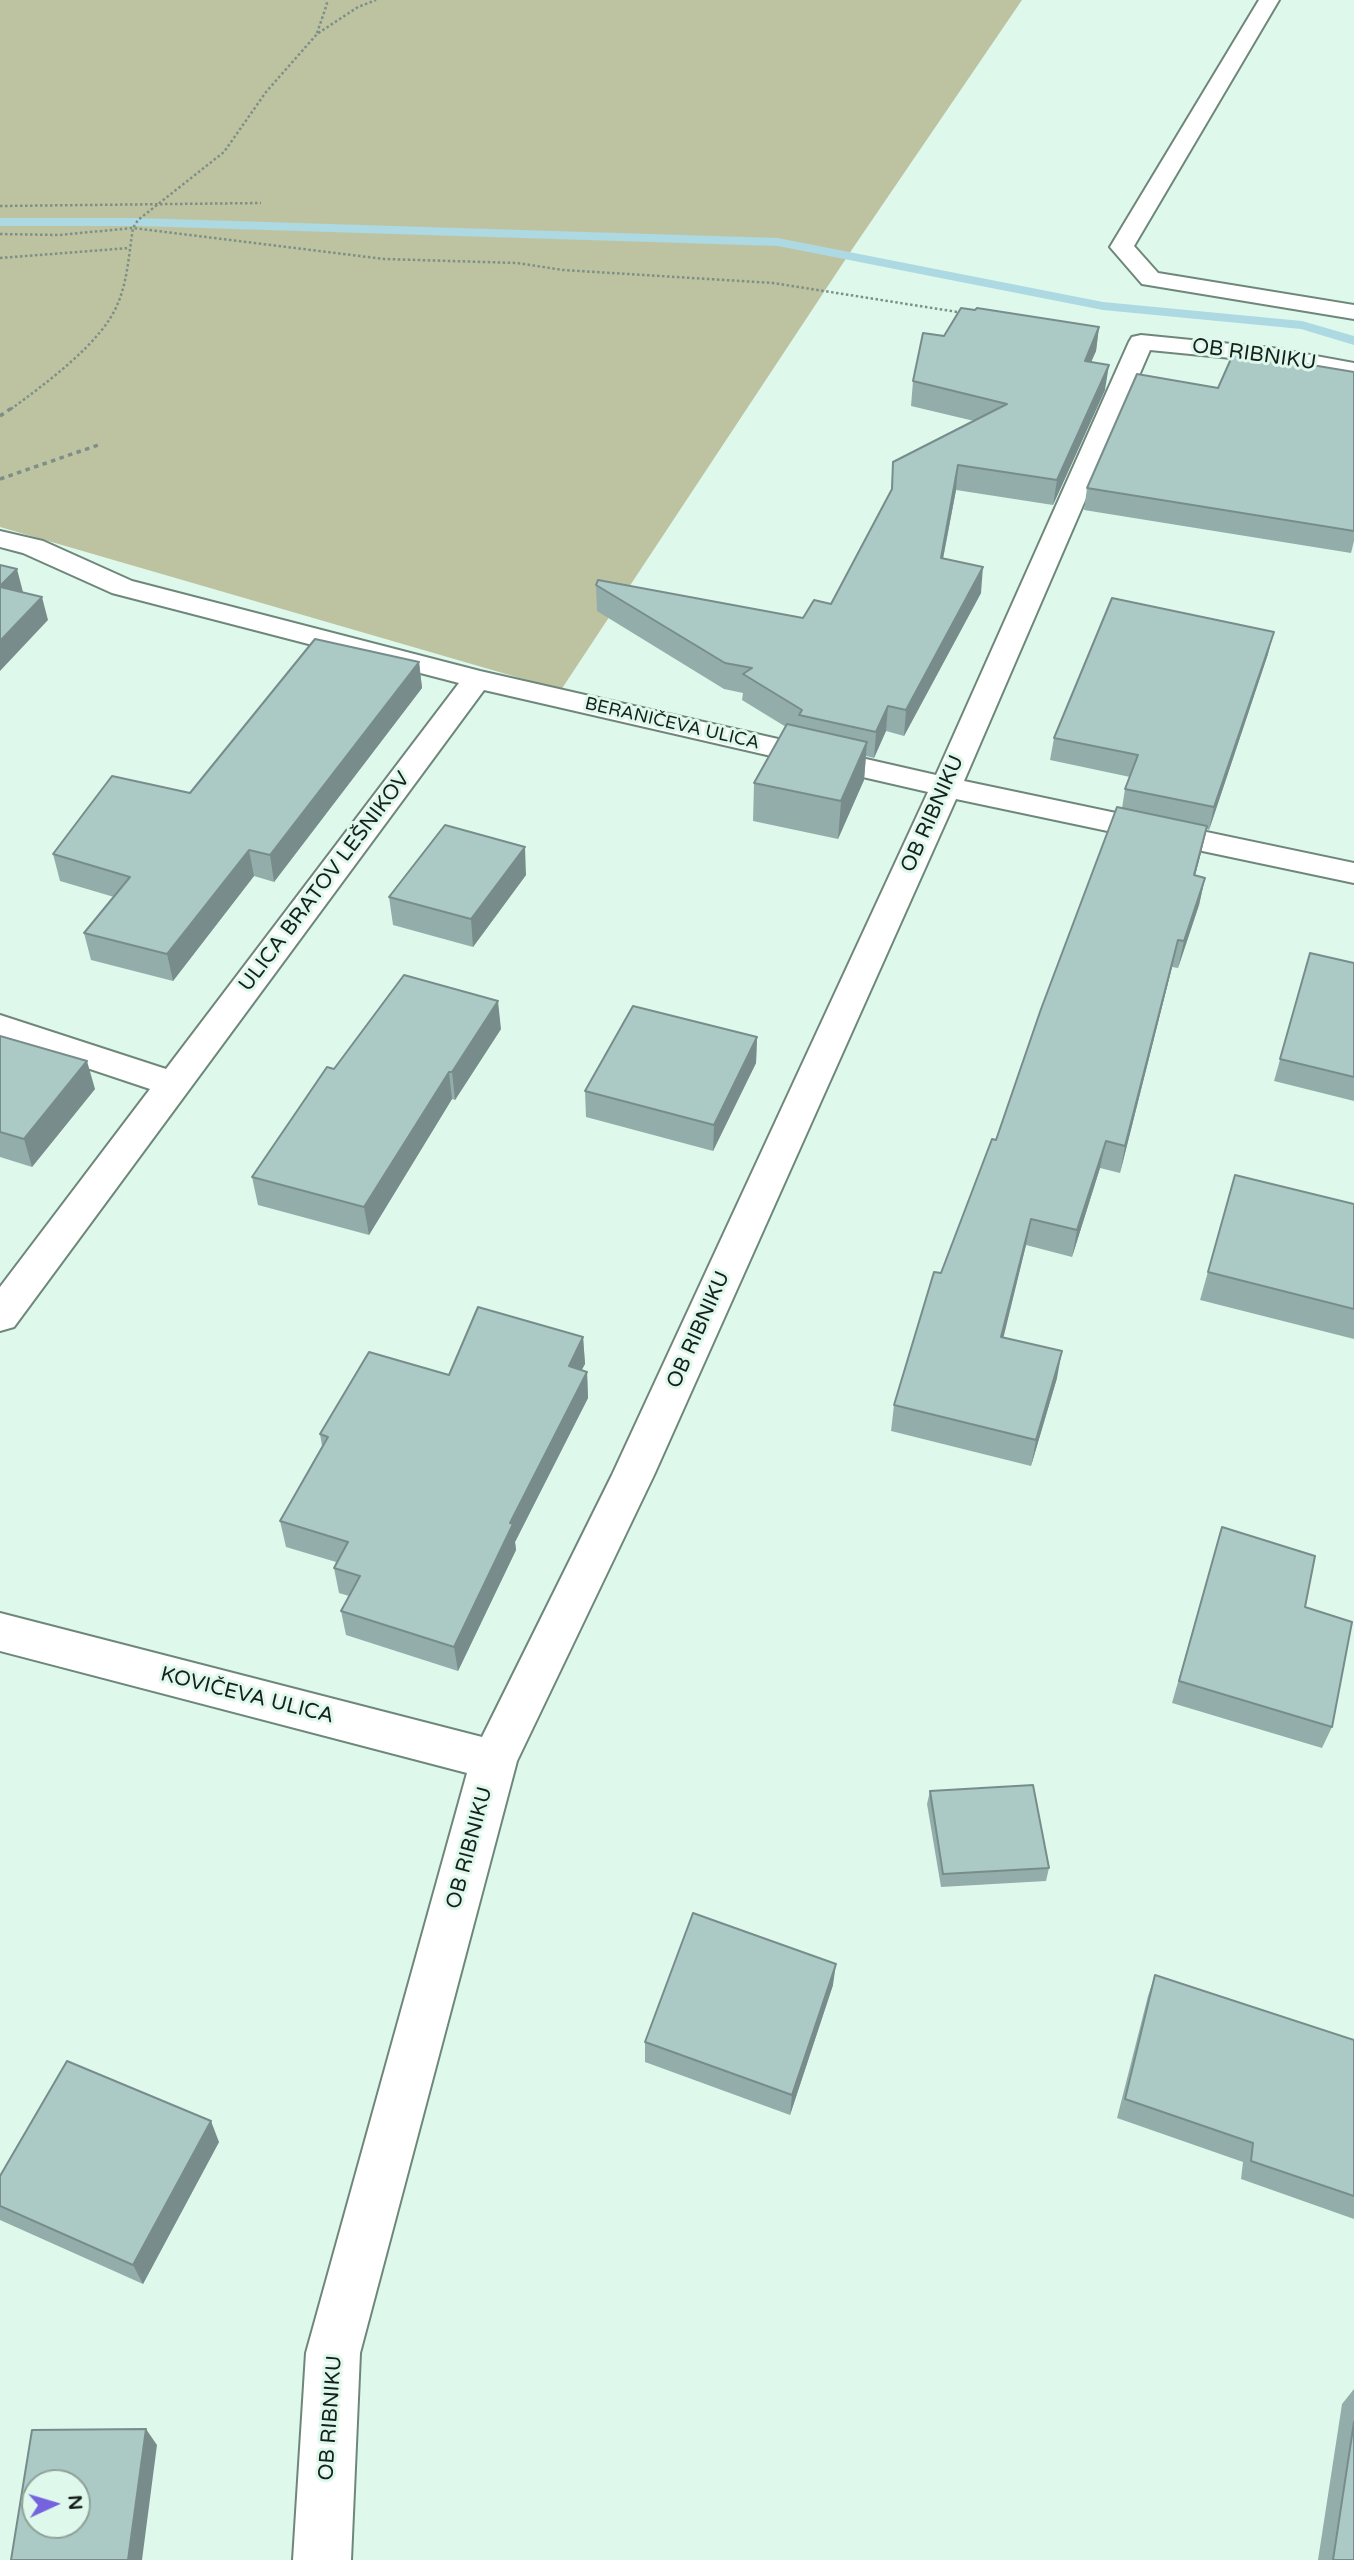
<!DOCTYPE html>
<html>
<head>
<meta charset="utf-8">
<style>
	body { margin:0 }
	#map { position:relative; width:1354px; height:2560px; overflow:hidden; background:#def9ec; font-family:"Varela Round",sans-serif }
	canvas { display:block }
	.north { position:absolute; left:21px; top:2469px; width:70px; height:70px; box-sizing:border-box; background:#def9ec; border:2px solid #8ea299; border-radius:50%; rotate:86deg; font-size:19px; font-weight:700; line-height:28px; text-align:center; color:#16201c }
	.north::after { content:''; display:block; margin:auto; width:24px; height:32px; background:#7563de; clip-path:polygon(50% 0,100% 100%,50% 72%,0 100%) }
</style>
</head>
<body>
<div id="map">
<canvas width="1354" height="2560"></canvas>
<div class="north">N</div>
</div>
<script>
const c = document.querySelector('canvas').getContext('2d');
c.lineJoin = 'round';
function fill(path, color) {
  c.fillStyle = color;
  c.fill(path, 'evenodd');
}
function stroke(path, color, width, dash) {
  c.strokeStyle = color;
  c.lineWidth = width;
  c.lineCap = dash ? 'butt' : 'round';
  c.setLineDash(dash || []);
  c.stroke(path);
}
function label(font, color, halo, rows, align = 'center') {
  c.font = font + ' "Varela Round",sans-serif';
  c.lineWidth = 6;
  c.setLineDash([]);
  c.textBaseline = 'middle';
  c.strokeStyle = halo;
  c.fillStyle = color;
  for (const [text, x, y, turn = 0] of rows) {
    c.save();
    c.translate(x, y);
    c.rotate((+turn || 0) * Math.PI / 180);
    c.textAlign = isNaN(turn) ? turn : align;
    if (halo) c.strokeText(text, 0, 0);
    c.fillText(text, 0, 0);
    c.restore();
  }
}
fill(new Path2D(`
	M0 0H1022L853 248 561 690 0 527Z`), '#bdc3a1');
fill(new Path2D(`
	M0 218H138L778 238 1103 302 1302 321 1354 336V345L1301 329 1103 310 778 246 138 226H0Z`), '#add9e2');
const street = new Path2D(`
	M1259 0H1279L1134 246 1158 273 1354 305V319L1142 284 1110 247Z
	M1141 335 1272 348 1354 363V377L1272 362 1150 350 964 781 1354 863V883L956 799 654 1475 517 1761 360 2353 351 2560H293L306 2353 467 1773 0 1651V1613L482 1737 612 1475 928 792 484 690 14 1327 0 1331V1287L150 1089 0 1039V1015L166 1069 459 683 112 593 23 553 0 547V531L43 541 132 581 480 671 936 775 1129 342 1132 337Z`);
stroke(street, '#6f877b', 4);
stroke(new Path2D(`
	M317 33 327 4 325 0
	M0 206 261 203
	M0 234 59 235 133 228 384 259 517 263 563 270 773 283 964 313
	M0 258 129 248
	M11 409C45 384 103 342 118 303 128 279 129 252 133 228L138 220 224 152 266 92 317 34 358 7 376 0`), '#7d8f87', 2.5, [2.5, 2.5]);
stroke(new Path2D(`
	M0 416 13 407
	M0 479 101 444`), '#7d8f87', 3.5, [4.5, 4.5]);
fill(street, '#fff');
fill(new Path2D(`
	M1099 327 1096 351 1091 362 1105 390 1053 505 956 490 943 559 981 593 904 736 886 731 874 758 866 756 864 780 838 839 753 821 754 783 786 727 742 700 743 693 724 689 597 611 596 585 803 618 831 604 891 491 893 462 974 421 911 406 913 381 944 336Z
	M1354 372V541L1351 553 1084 510 1087 488 1218 388Z
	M1268 654 1209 830 1207 829 1195 875 1205 878 1199 905 1178 968 1172 967 1120 1173 1100 1168 1072 1257 1026 1245 1003 1337 1057 1378 1031 1466 891 1431 894 1405 941 1273 996 1140 1122 808 1125 789 1130 777 1050 760 1054 738Z
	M419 662 422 688 274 882 254 876 173 981 91 960 84 933 114 897 60 881 53 854 190 793Z
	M526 875 473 947 393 925 389 897Z
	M1310 953 1354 963V1101L1274 1081Z
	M501 1029 455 1100 452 1099 369 1235 258 1205 252 1177Z
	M0 1036 95 1089 32 1167 0 1157Z
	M757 1037 756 1063 713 1151 586 1117 585 1091Z
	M1235 1175 1354 1204V1339L1200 1300Z
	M583 1337 585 1364 581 1370 587 1372 588 1398 515 1542 516 1550 458 1671 346 1635 341 1611 349 1596 339 1593 334 1568 336 1562 286 1547 280 1521 322 1446 320 1434 449 1375Z
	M1222 1527 1305 1607 1332 1727 1322 1748 1172 1703Z
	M930 1791 1049 1868 1046 1881 941 1887 927 1804Z
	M1155 1975 1354 2040V2219L1241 2179 1243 2162 1117 2118 1148 1996Z
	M833 1985 790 2115 645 2062V2042Z
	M219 2142 143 2284 0 2220V2176Z
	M1354 2389V2560H1318L1342 2404Z`), '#93aeaa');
fill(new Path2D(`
	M1099 327 1096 351 1081 385 1085 361Z
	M1109 365 1105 390 1053 505 1057 480Z
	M958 465 956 490 938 584 941 558Z
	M983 567 981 593 904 736 906 710Z
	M17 569 23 592H0V586Z
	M42 597 48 620 0 671V641Z
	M1274 632 1268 654 1209 830 1214 807Z
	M419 662 422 688 274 882 270 855Z
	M888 706 886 731 874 758 876 732Z
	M867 742 864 780 838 839 841 801Z
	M1207 826 1201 853 1188 902 1194 875Z
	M525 847 526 875 473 947 471 919Z
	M249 850 254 876 173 981 167 954Z
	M1205 878 1199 905 1178 968 1184 941Z
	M1178 940 1172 967 1120 1173 1125 1146Z
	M498 1001 501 1029 455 1100 452 1072Z
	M757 1037 756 1063 713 1151 714 1125Z
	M87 1061 95 1089 32 1167 24 1139Z
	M449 1072 452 1099 369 1235 364 1207Z
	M1106 1141 1100 1168 1072 1257 1077 1230Z
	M1031 1219 1026 1245 997 1364 1001 1337Z
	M583 1337 585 1364 570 1392 569 1366Z
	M1062 1351 1057 1378 1031 1466 1036 1440Z
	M587 1372 588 1398 515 1542 516 1550 458 1671 454 1647 510 1523Z
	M836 1964 833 1985 790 2115 792 2095Z
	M211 2121 219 2142 143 2284 133 2265Z
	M146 2429 157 2445 142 2560H128Z`), '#788d8b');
const building = new Path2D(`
	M961 308 975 310 977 308 1099 327 1085 361 1109 365 1057 480 958 465 941 558 983 567 906 710 888 706 876 732 799 715 802 710 743 674 752 668 725 663 596 585 598 580 803 618 814 600 831 604 892 489 893 462 1007 404 913 381 923 333 944 336Z
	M1234 352 1354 372V531L1087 488 1137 374 1218 388Z
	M0 565 17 569 0 586Z
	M0 587 42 597 0 641Z
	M1112 598 1274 632 1214 807 1125 789 1138 755 1054 738Z
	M315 639 419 662 270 855 249 850 167 954 84 933 130 877 53 854 112 776 190 793Z
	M787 724 867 742 841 801 754 783Z
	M1117 807 1207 826 1194 875 1205 878 1184 941 1178 940 1125 1146 1106 1141 1077 1230 1031 1219 1001 1337 1062 1351 1036 1440 894 1405 934 1272 941 1273 992 1139 996 1140 1041 1009Z
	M445 825 525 847 471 919 389 897Z
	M1310 953 1354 963V1077L1280 1059Z
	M404 975 498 1001 452 1072H449L364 1207 252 1177 327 1067 334 1069Z
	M633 1006 757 1037 714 1125 585 1091Z
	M0 1036 87 1061 24 1139 0 1132Z
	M1235 1175 1354 1204V1309L1208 1272Z
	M478 1307 583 1337 569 1366 587 1372 510 1523 513 1524 454 1647 341 1611 360 1576 334 1568 348 1542 280 1521 328 1437 320 1434 369 1352 449 1375Z
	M1222 1527 1315 1556 1305 1607 1352 1622 1332 1727 1179 1681Z
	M1033 1785 1049 1868 943 1874 930 1791Z
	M693 1913 836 1964 792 2095 645 2042Z
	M1155 1975 1354 2040V2196L1251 2161 1253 2143 1125 2099Z
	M67 2061 211 2121 133 2265 0 2206V2176Z
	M1354 2422V2560H1333Z
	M146 2429 128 2560H11L32 2430ZM35 2483H77V2525H35Z`);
fill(building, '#abcac6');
stroke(building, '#788d8b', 2);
label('18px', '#16201c', '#def9ec', [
	["BERANIČEVA ULICA",672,724,13]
]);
label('21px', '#16201c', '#def9ec', [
	["OB RIBNIKU",1254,355,8],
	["OB RIBNIKU",933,814,-66],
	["ULICA BRATOV LEŠNIKOV",325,882,-53],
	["OB RIBNIKU",699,1330,-66],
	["KOVIČEVA ULICA",247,1696,14],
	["OB RIBNIKU",470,1848,-75],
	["OB RIBNIKU",331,2418,-86]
]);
</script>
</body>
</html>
